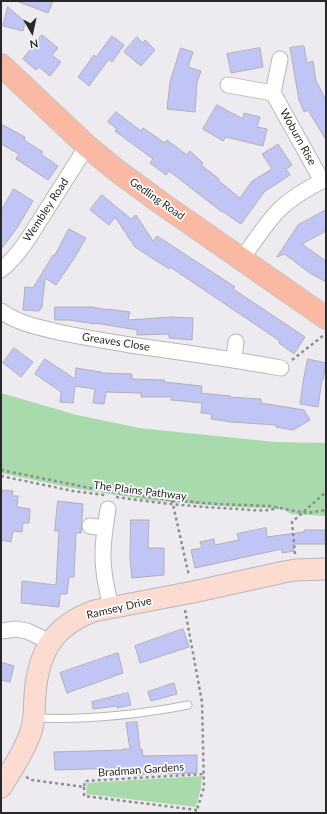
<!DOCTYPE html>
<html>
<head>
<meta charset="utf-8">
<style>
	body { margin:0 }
	#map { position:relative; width:327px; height:814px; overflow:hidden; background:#eeebf0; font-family:Lato,sans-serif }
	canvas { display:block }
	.frame { position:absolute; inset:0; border:2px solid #282729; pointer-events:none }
	.north { position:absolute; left:12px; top:12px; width:40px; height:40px; -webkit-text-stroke:3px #fff; paint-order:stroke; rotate:171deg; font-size:11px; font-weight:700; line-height:16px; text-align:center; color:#282729 }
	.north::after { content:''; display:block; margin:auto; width:14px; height:18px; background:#282729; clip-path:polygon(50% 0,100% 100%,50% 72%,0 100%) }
</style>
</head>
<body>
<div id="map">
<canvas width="327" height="814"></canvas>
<div class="frame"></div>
<div class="north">N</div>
</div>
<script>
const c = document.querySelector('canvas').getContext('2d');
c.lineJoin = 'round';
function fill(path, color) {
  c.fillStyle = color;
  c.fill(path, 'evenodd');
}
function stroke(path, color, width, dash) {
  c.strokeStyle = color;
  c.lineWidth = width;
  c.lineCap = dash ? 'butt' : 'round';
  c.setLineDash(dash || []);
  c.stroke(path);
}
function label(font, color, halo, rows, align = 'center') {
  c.font = font + ' Lato,sans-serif';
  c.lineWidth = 3.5;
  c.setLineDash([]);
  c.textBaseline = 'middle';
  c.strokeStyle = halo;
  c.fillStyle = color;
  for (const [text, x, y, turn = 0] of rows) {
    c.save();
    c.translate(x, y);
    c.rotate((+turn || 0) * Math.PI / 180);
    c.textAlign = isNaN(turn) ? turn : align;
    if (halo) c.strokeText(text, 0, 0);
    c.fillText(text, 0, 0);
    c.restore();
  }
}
fill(new Path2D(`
	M1 393 77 415 139 428 275 442 326 443V516L291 514 283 509 235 507 154 501 67 487 1 473Z
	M202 776 201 788 196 807 86 794 87 783Z`), '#a8daab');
const building = new Path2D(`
	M19 1H53L48 13 19 2Z
	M8 7 25 22 23 31 3 26Z
	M42 35 58 48 52 55 61 62 50 76 39 67 36 70 23 59Z
	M112 36 124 45 112 62 109 59 89 86 78 77 94 55 96 57Z
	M137 37 143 43 145 40 155 50 141 66 124 52Z
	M304 46 307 63 313 61 316 81 326 100V140L308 110 304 112 299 100 290 48Z
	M181 48 193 52 188 67 201 71 197 82 195 112 167 109 170 82Z
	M260 48 263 67 231 73 227 54Z
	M217 105 243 119 244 113 260 117 257 127 267 129 263 146 226 137 223 141 203 129Z
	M116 112 141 131 143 128 165 143 167 140 187 155 190 151 203 163 201 165 219 179 218 180 240 198 252 181 272 169 262 154 278 144 292 165 286 169 290 175 264 192 241 224 222 211V212L169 171 166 175 150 163 153 159 115 131 117 129 108 122Z
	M1 124 25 137 24 140 43 152 41 154 58 166 48 180 16 159 19 154 1 144Z
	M14 189 33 201 17 228 1 249V211Z
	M102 195 131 219 136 215 153 241 157 236 235 287 233 289 305 337 294 354 279 343 280 341 170 267 169 269 135 247 115 217 109 225 90 210Z
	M326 210V231L302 244 326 261V282L310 273 295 262H296L284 254 277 257 298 225Z
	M69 229 86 238 75 257 56 285 45 278 42 307 39 311 23 310 25 287 33 288 53 255 54 256Z
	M55 307H92L107 310V309L130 312 128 320 171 317 193 318 192 340 169 338V334L137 335V330L95 323V324L69 320H55Z
	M14 348 33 362 21 377 3 363Z
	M45 359 75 379 76 368 101 372V373L132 374V379L164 380V382L202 386 201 393 230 396V397L261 399V403L304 410 310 420 293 430 276 427V425L231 422 211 419 212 414 201 413 202 403 171 400 172 397H141V393L106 392 104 404 93 403 95 389 75 386 73 403 60 402 61 392 35 374Z
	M308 359 326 363 323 380H322L318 407 300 404 303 382Z
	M1 490 13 491 12 496H18L17 507 30 509 29 523H23L22 532 13 531 11 542 1 540Z
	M58 501 83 504 81 533H76L74 577H69L67 594H60L59 607 21 603 22 581 56 585 59 531H55Z
	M131 520H149L148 548H164V575L132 578 130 559Z
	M266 528 267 537 304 532V530H325V544H293L294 551 282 553V549L195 568 191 550 202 548 200 542 214 539 215 545 239 540 237 534Z
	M183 629 189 647 140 663 135 646Z
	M118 653 123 673 67 693 60 673Z
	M1 662 14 666 10 682 1 680Z
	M174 683 177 694 151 701 148 692Z
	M128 693 131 705 117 708V706L93 709 92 702Z
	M137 722 140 749H142L143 756 197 755V773L143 774V775L134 776 133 774H123V768L55 770 54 752 123 750V749H130L126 723Z`);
fill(building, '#c0c5f6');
stroke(building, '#afb0b5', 1);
const lane = new Path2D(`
	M35 718C87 720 137 715 188 705`);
const street = new Path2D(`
	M228 85 273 93 280 59
	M273 93 322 181
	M242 259C254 242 265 224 280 209 293 196 310 187 326 179
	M1 270C12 261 20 251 28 239L87 146
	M1 311C17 323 38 327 58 332 82 337 106 341 130 345 181 352 231 359 281 368
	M234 359 236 342
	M108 509C105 529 101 551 104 571 105 584 109 596 111 608
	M90 526 105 528
	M1 631 16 629 27 631 50 642`);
const secondary = new Path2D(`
	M1 787C12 769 26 749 32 728 35 717 34 706 35 695 38 653 53 626 94 611L193 592 284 572 296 570 326 569`);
const primary = new Path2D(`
	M1 65 87 146 116 170 161 203 326 318`);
stroke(lane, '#b9b6bb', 9);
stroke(street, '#b9b6bb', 17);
stroke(secondary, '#b9b6bb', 23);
stroke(primary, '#c7c7c7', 24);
stroke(new Path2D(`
	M292 360 324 335
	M1 470 110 492 172 500 217 504 270 506 295 511 308 513 326 510
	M1 476 73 491 105 495
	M116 497C156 503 197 507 238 509 251 510 265 512 278 508
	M172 500 189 576
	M295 554 292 522 326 492
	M185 610 202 702 204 787 196 813
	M26 777 32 780 84 787 85 781 204 774
	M84 787V796L197 810`), '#8f8d90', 2.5, [3, 3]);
stroke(lane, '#fff', 7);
stroke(street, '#fff', 15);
stroke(secondary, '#fcdcd0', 21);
stroke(primary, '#f9b9a2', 22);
label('11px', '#282729', '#fff', [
	["Woburn Rise",298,137,61],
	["Gedling Road",157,199,35],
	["Wembley Road",46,210,-57],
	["Greaves Close",116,342,9],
	["The Plains Pathway",140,491,7],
	["Ramsey Drive",119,608,-13],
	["Bradman Gardens",141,770,-4]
]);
</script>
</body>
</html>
